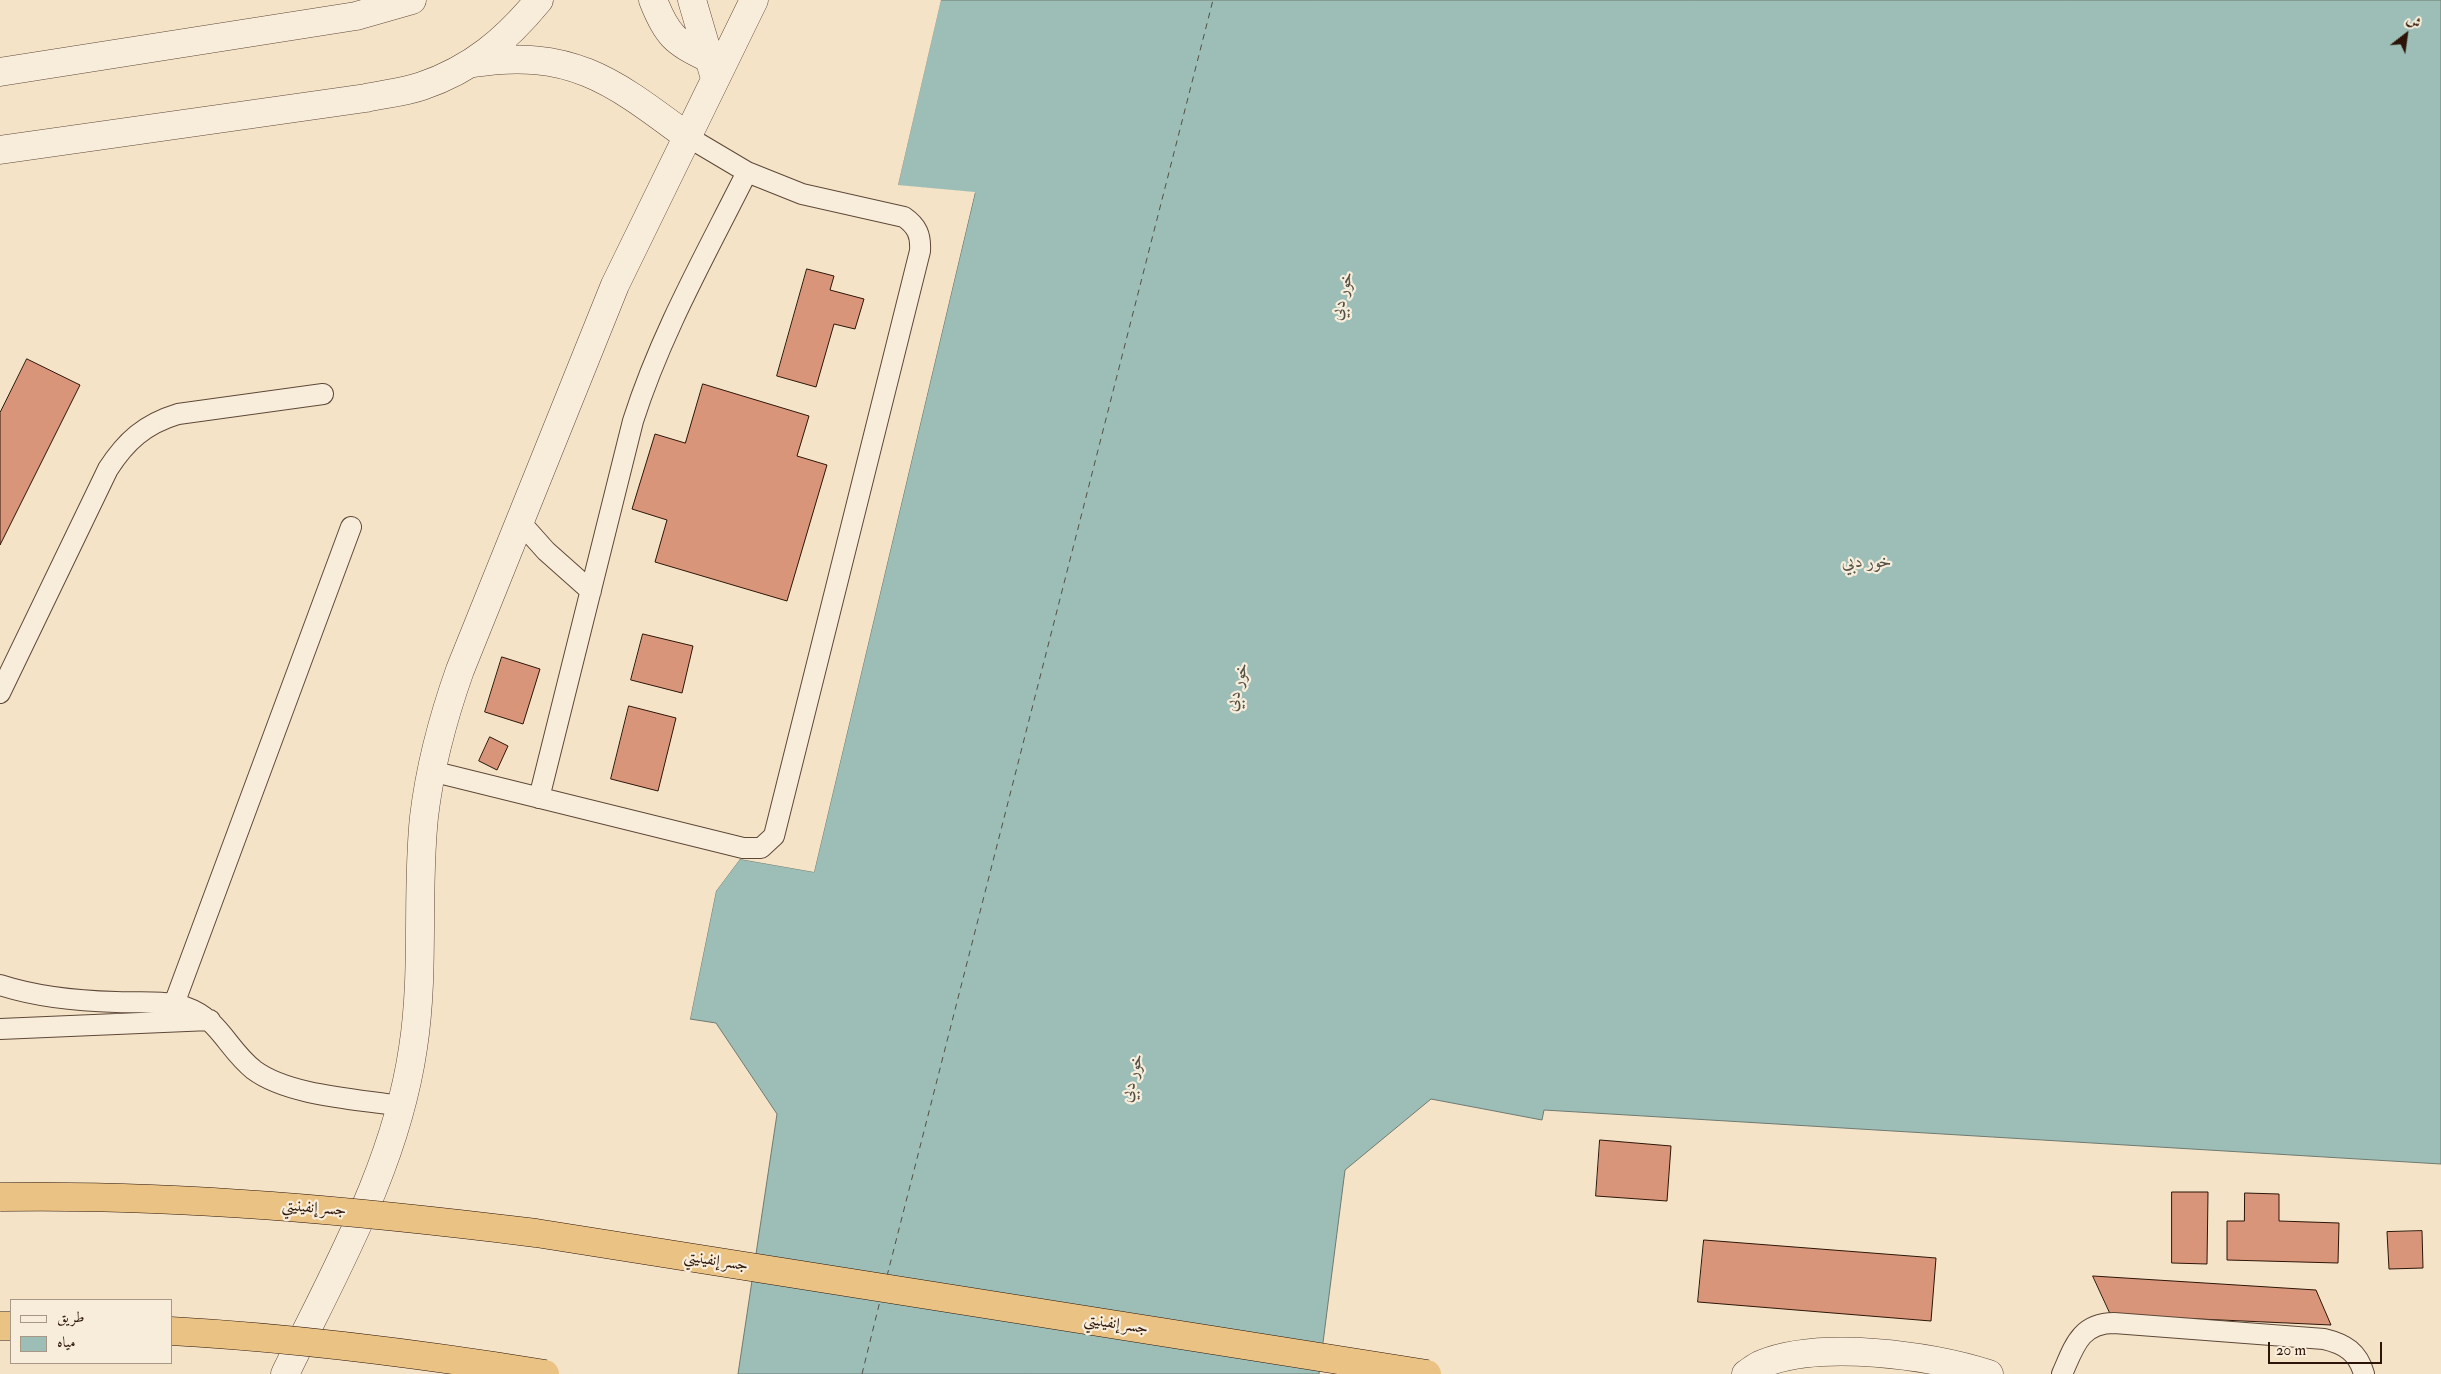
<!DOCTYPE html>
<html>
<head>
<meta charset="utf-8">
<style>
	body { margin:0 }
	#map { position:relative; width:2441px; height:1374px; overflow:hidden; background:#f5e3c7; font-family:"IM FELL Double Pica",Amiri,serif }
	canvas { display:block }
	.legend { position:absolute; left:10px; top:1299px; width:162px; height:65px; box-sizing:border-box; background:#f8eddb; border:1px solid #a69787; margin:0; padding:6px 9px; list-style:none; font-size:15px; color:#2c1508 }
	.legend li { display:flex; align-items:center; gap:10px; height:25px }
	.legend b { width:25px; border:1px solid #a69787 }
	.north { position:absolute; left:2381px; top:10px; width:50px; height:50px; -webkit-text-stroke:4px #f8eddb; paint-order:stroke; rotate:30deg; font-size:14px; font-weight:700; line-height:20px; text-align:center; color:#2c1508 }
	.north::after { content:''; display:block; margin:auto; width:18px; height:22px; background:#2c1508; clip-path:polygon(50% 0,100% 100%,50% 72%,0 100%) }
	.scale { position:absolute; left:2268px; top:1342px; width:114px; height:22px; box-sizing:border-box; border:2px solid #2c1508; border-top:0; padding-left:6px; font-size:15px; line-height:18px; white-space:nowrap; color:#2c1508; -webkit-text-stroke:4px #f8eddb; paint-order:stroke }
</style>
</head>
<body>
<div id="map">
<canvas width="2441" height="1374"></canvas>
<ul class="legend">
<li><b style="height:6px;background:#f8eddb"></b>طريق</li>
<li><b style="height:14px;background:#9cbeb7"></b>مياه</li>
</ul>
<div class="north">ش</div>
<div class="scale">20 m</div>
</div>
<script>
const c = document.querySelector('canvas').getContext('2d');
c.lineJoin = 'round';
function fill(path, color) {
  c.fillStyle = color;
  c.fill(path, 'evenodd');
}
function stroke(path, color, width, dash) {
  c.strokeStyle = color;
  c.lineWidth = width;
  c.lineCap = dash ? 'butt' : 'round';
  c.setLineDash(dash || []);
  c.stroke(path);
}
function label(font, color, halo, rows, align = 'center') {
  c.font = font + ' "IM FELL Double Pica",Amiri,serif';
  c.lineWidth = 4.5;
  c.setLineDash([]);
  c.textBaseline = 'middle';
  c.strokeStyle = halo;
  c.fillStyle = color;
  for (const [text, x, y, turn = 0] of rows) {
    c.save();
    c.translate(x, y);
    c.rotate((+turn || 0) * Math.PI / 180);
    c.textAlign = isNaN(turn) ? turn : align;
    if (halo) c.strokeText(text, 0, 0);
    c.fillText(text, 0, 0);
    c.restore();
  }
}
const water = new Path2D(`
	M941 0H2441V1164L1544 1110 1542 1120 1431 1099 1345 1170 1319 1374H738L777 1114 716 1023 690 1019 716 891 740 859 814 872 975 193 898 186Z`);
fill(water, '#9cbeb7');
stroke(water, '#6f7a71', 1);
fill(new Path2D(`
	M938 0H941L898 185 975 192 814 872 740 859 716 891 690 1019 687 1018 714 891 738 857 812 869 972 195 898 188 896 186Z`), '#f5e3c7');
stroke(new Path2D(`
	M887 1276 1213 0
	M862 1374 880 1301`), '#535045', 1, [6, 5]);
const building = new Path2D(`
	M807 269 834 276 830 290 864 299 855 329 834 324 816 387 777 376Z
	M27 359 80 385 0 545V413Z
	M703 384 809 416 797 456 827 465 787 601 655 562 667 520 632 509 655 434 685 443Z
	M643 634 693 646 682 693 631 680Z
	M502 657 540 669 523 724 485 712Z
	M629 706 676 718 658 791 611 779Z
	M490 737 508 746 497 770 479 761Z
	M1600 1140 1671 1146 1667 1201 1596 1196Z
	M2172 1192H2208L2207 1264 2172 1263Z
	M2245 1193 2279 1194V1221L2339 1223 2338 1263 2227 1260V1221H2244Z
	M2422 1231 2423 1268 2389 1269 2387 1232Z
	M1704 1240 1936 1258 1931 1321 1698 1302Z
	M2093 1276 2316 1290 2331 1325 2111 1315Z`);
fill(building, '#d99579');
stroke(building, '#2c1508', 1);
const service = new Path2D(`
	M521 523 546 551 591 591
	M0 693 108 469C126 441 145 424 178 414L323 394
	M431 771 743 848H761L774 836 920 251C921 235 917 226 904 217L802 194 747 172 688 137
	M539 798 633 421C661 333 706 254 747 172
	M0 985C37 997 77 1001 116 1002 138 1003 164 1000 185 1007 220 1019 227 1049 254 1070 289 1096 358 1099 401 1106
	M174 1004 351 527
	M0 1029 210 1020
	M2062 1374C2074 1347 2080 1323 2114 1323L2324 1339C2345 1344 2358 1352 2364 1374`);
const minor = new Path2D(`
	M692 0 714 75
	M285 1374C336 1269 396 1165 413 1048 425 971 416 893 424 817 430 766 443 718 460 670L615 285 754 0
	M1746 1374C1751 1371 1756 1366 1762 1364 1821 1340 1929 1355 1989 1374`);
const tertiary = new Path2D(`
	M653 0C667 36 675 42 708 58
	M474 63C572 48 614 82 688 137
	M0 72 356 16 412 0
	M0 150 366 98C384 94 405 92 422 86 472 69 506 40 539 0`);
const trunk = new Path2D(`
	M0 1326H11`);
stroke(service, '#5e4838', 22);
stroke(minor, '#5e4838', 29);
stroke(tertiary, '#5e4838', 29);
stroke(trunk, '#2c1508', 29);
stroke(service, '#f8eddb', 20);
stroke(minor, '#f8eddb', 28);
stroke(tertiary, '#f8eddb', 28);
stroke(trunk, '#eac284', 28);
const trunkBridge = new Path2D(`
	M0 1197C180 1194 358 1211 536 1233L1427 1374
	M171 1331C297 1338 421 1354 545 1374`);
stroke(trunkBridge, '#2c1508', 29, []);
stroke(trunkBridge, '#eac284', 28);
label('16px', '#2c1508', '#f8eddb', [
	["جسر إنفينيتي",314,1209,5],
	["جسر إنفينيتي",716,1262,9],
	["جسر إنفينيتي",1116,1325,9]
]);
label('italic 18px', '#535045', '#f8eddb', [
	["خور دبي",1343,296,-75],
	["خور دبي",1867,563],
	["خور دبي",1238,687,-75],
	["خور دبي",1133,1078,-75]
]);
</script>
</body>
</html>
